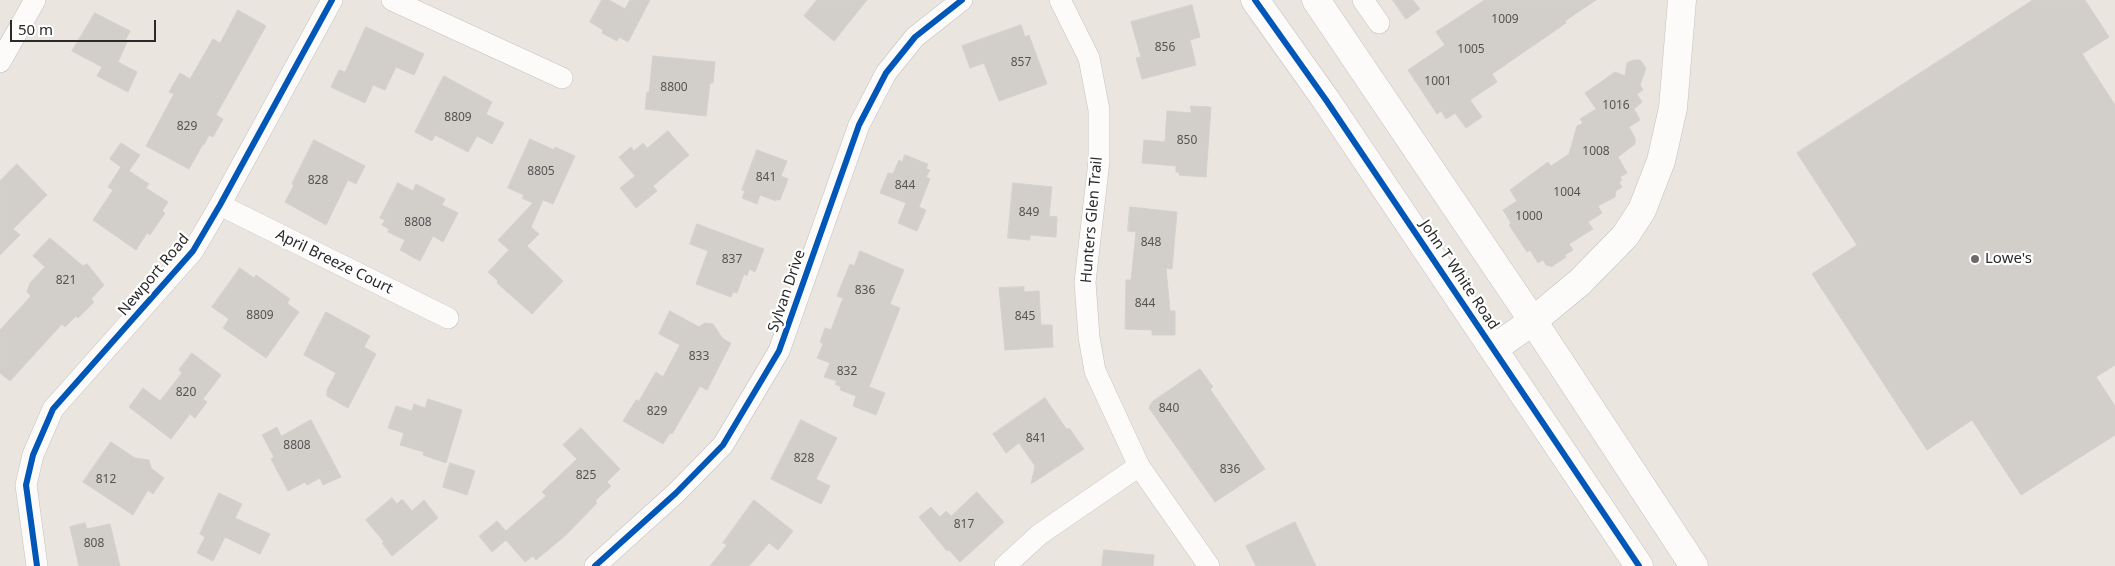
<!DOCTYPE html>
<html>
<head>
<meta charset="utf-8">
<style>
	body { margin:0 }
	#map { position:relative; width:2115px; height:566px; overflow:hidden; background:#eae5df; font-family:"Noto Sans",sans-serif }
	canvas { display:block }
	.scale { position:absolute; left:10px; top:20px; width:146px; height:22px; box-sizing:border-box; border:2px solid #2a2a2a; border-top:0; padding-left:6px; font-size:15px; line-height:18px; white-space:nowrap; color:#2a2a2a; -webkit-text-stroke:4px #fff; paint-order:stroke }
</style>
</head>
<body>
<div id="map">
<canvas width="2115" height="566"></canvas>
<div class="scale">50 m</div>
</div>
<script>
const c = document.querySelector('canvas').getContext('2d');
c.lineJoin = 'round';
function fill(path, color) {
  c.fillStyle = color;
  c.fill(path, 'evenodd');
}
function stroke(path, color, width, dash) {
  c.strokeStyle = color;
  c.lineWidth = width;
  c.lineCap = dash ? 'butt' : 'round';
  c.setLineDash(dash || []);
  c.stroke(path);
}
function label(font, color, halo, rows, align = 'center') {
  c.font = font + ' "Noto Sans",sans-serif';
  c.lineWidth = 4.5;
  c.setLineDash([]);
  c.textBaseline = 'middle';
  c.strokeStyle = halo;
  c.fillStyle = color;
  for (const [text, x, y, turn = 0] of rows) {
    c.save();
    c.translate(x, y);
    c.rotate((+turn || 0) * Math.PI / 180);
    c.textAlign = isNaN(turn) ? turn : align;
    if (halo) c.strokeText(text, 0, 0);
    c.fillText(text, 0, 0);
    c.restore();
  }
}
const building = new Path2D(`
	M602 0H609L625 9 630 0H650L628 42 619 37 617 41 602 33 603 30 590 22Z
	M817 0H867L834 41 804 16Z
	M1393 0H1413L1420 9 1406 19Z
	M1485 0H1596L1565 21 1566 23 1492 74 1497 82 1470 100 1482 117 1466 128 1455 113 1446 119 1441 111 1437 114 1408 70 1445 45 1436 32Z
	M2033 0H2085L2109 37 2082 54 2115 105V365L2096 377 2115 406V435L2021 495 1972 420 1927 450 1812 274 1857 245 1797 153Z
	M1192 5 1200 37 1190 40 1196 65 1142 79 1136 58 1141 57 1131 22Z
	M238 10 266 26 216 115 223 119 213 137 209 135 204 145 203 144 189 169 146 146 174 94 169 92 180 73 190 79 213 39 220 43Z
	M95 13 130 31 125 41 127 42 118 62 137 72 128 92 97 76 102 67 72 51Z
	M1021 25 1025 37 1029 35 1047 84 999 101 984 63 970 68 962 46Z
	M366 27 424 54 414 75 396 67 385 90 373 85 365 103 331 87 339 70 345 72Z
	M653 56 715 62 713 83H710L706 116 645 109 647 92H649Z
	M1634 60H1640L1646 68 1640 85 1643 90 1637 94 1642 102 1634 109 1640 120 1629 127 1635 138V144L1618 157 1627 173 1620 177 1622 180 1619 182 1622 187 1616 191 1615 197 1598 206 1602 213 1588 222 1593 229 1569 244 1573 250 1565 255 1566 257 1551 267 1549 265 1547 266 1543 260 1538 263 1530 250 1527 252 1509 225 1511 223 1503 210 1517 201 1510 190 1548 162 1551 166 1569 154 1577 126 1583 123 1580 119 1596 109 1585 93 1615 72 1625 76 1627 63Z
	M444 76 492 102 486 114 504 123 492 144 477 136 468 152 435 135 432 141 415 132Z
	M1191 106 1211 107 1206 177 1179 175V172H1176V166L1142 163 1144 140 1165 142 1167 111 1191 113Z
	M668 131 689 155 653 186 657 191 636 208 620 188 635 176 619 157 631 147 634 151 643 143 647 148Z
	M530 139 554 150 555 147 575 156 553 204 543 200 531 227 539 234 527 246 563 281 532 314 497 283 498 281 488 272 509 250 498 240 533 203 522 198 524 195 508 188Z
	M314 140 365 166 356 184 348 180 326 225 285 202 294 185 292 184Z
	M121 143 140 155 129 171 149 184 146 188 168 202 162 211 165 213 150 235 147 233 136 250 93 220 113 190 108 187 121 167 110 159Z
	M757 150 787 161 781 176 788 179 780 200 777 199 776 201 760 195 757 204 742 198 745 191 742 190Z
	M905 155 928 164 926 169 930 170 926 177 930 179 919 207 926 210 917 231 898 223 906 203 880 193 888 173 893 174 899 160 902 162Z
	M17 164 47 195 13 229 20 235 0 255V181Z
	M398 183 413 191 416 184 445 199 442 205 458 213 443 242 433 236 420 261 400 250 405 240 388 232 389 229 382 225 385 220 380 218Z
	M1013 183 1052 187 1049 216 1057 217 1056 237 1030 235V240L1008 238Z
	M1130 207 1177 212 1172 269 1166 268 1170 311H1175V335H1152V330L1125 329 1126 280H1131L1136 232 1128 231Z
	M697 224 764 249 755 272 749 269 747 276 744 274 737 293 733 292 731 297 696 284 708 251 690 244Z
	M50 238 83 266 86 264 88 265 104 285 91 299 94 302 78 318 76 316 65 327 62 324 10 381 0 373V330L31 296 27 292 30 283 45 267 33 256Z
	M860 251 904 270 890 304 900 308 869 387 885 393 876 415 853 406 856 396 840 390 841 387 835 384 837 381 824 377 830 363 817 358 823 344 820 342 825 328 831 330 843 298 837 296 850 264 854 266Z
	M240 268 254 278 256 275 290 299 287 303 299 312 266 358 223 328 229 319 212 307Z
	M1024 287V292L1039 291 1041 325H1052L1053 347 1005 350 999 288Z
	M670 311 699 327 705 323 713 324 723 339 731 343 707 390 700 386 672 434 670 433 663 444 623 421 636 400 639 401 656 372 663 377 680 345 659 334Z
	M326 312 370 336 364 347 376 354 348 408 327 396V390L336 373 304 355Z
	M192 353 221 375 203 399 207 402 195 418 190 414 171 439 129 407 143 388 160 401 182 373 179 370Z
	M1200 369 1213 387 1210 389 1265 469 1215 502 1149 408 1152 402Z
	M1045 398 1067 430 1069 428 1084 449 1031 484 1035 466 1019 443 1006 453 993 434Z
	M428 399 462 410 446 463 423 455 424 452 400 445 404 433 388 428 396 406 412 411 414 404 425 408Z
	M311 420 341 477 323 485 320 478 307 485 305 482 288 491 271 459 274 457 262 435 277 427 281 436Z
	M801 420 837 438 816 479 830 486 821 504 771 479Z
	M581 428 620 469 607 482 611 486 595 501 597 503 566 535 536 560 533 556 525 562 506 540 492 552 479 536 497 521 506 531 546 496 542 492 577 459 563 445Z
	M111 442 135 458 149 460 151 468 164 478 153 494 148 490 133 515 83 482Z
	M450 463 475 471 467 495 443 487Z
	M977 492 1004 522 960 562 949 550 947 551 919 517 931 507 940 517 946 511 951 516Z
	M219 493 242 504 235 518 270 534 260 554 225 537 213 561 197 553 205 537 200 534Z
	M392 498 397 504 402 499 412 511 424 500 438 518 392 556 382 543 384 542 366 520Z
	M754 500 793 531 778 550 769 543 749 566H710L727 545 723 543Z
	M1295 522 1316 566H1256L1246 546Z
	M85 523 87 529 110 524 120 566H79L70 527Z
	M1104 550 1154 555 1153 566H1102Z`);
fill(building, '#d2cfcb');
stroke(building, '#d4d0cb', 1);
const street = new Path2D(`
	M392 0 562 78
	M1060 0 1089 58 1099 110V161L1085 282 1089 337 1095 371 1139 466 1209 566
	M1363 0 1379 23
	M0 62 35 0
	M220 205 448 318
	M37 566 26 485 33 455 53 409 193 251 220 205 332 0
	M595 566 676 493 723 445 779 351 859 125 886 73 915 37 962 0
	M1005 566 1040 534 1139 466`);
const secondary = new Path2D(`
	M1255 0 1326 100 1639 566
	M1316 0 1533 321 1694 566
	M1493 349 1533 321 1580 282 1625 236 1642 210 1661 161 1673 108 1682 0`);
stroke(street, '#c3c1c1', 22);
stroke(secondary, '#c3c1c1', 29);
stroke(street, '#fcfbfa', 21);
stroke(secondary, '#fcfbfa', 28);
stroke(new Path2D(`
	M1255 0 1326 100 1639 566
	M37 566 26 485 33 455 53 409 193 251 220 205 332 0
	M595 566 676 493 723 445 779 351 859 125 886 73 915 37 962 0`), '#0057b8', 6);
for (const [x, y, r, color] of [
	[1975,259,5,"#6d6b69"]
]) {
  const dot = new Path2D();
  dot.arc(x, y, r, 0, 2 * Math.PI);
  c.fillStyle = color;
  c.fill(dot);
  stroke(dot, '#fff', 2);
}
label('12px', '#555453', null, [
	["1009",1505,20],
	["856",1165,48],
	["1005",1471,50],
	["857",1021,63],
	["1001",1438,82],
	["8800",674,88],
	["1016",1616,106],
	["8809",458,118],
	["829",187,127],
	["850",1187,141],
	["1008",1596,152],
	["8805",541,172],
	["841",766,178],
	["828",318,181],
	["844",905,186],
	["1004",1567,193],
	["849",1029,213],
	["1000",1529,217],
	["8808",418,223],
	["848",1151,243],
	["837",732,260],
	["821",66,281],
	["836",865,291],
	["844",1145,304],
	["8809",260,316],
	["845",1025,317],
	["833",699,357],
	["832",847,372],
	["820",186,393],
	["840",1169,409],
	["829",657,412],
	["841",1036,439],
	["8808",297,446],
	["828",804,459],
	["836",1230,470],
	["825",586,476],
	["812",106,480],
	["817",964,525],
	["808",94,544]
]);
label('15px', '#2a2a2a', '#fff', [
	["Hunters Glen Trail",1092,220,-85],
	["April Breeze Court",334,262,26],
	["Newport Road",154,275,-50],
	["John T White Road",1459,275,56],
	["Sylvan Drive",787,291,-71]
]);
label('15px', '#2a2a2a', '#fff', [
	["Lowe's",1985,259]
], 'left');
</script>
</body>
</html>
